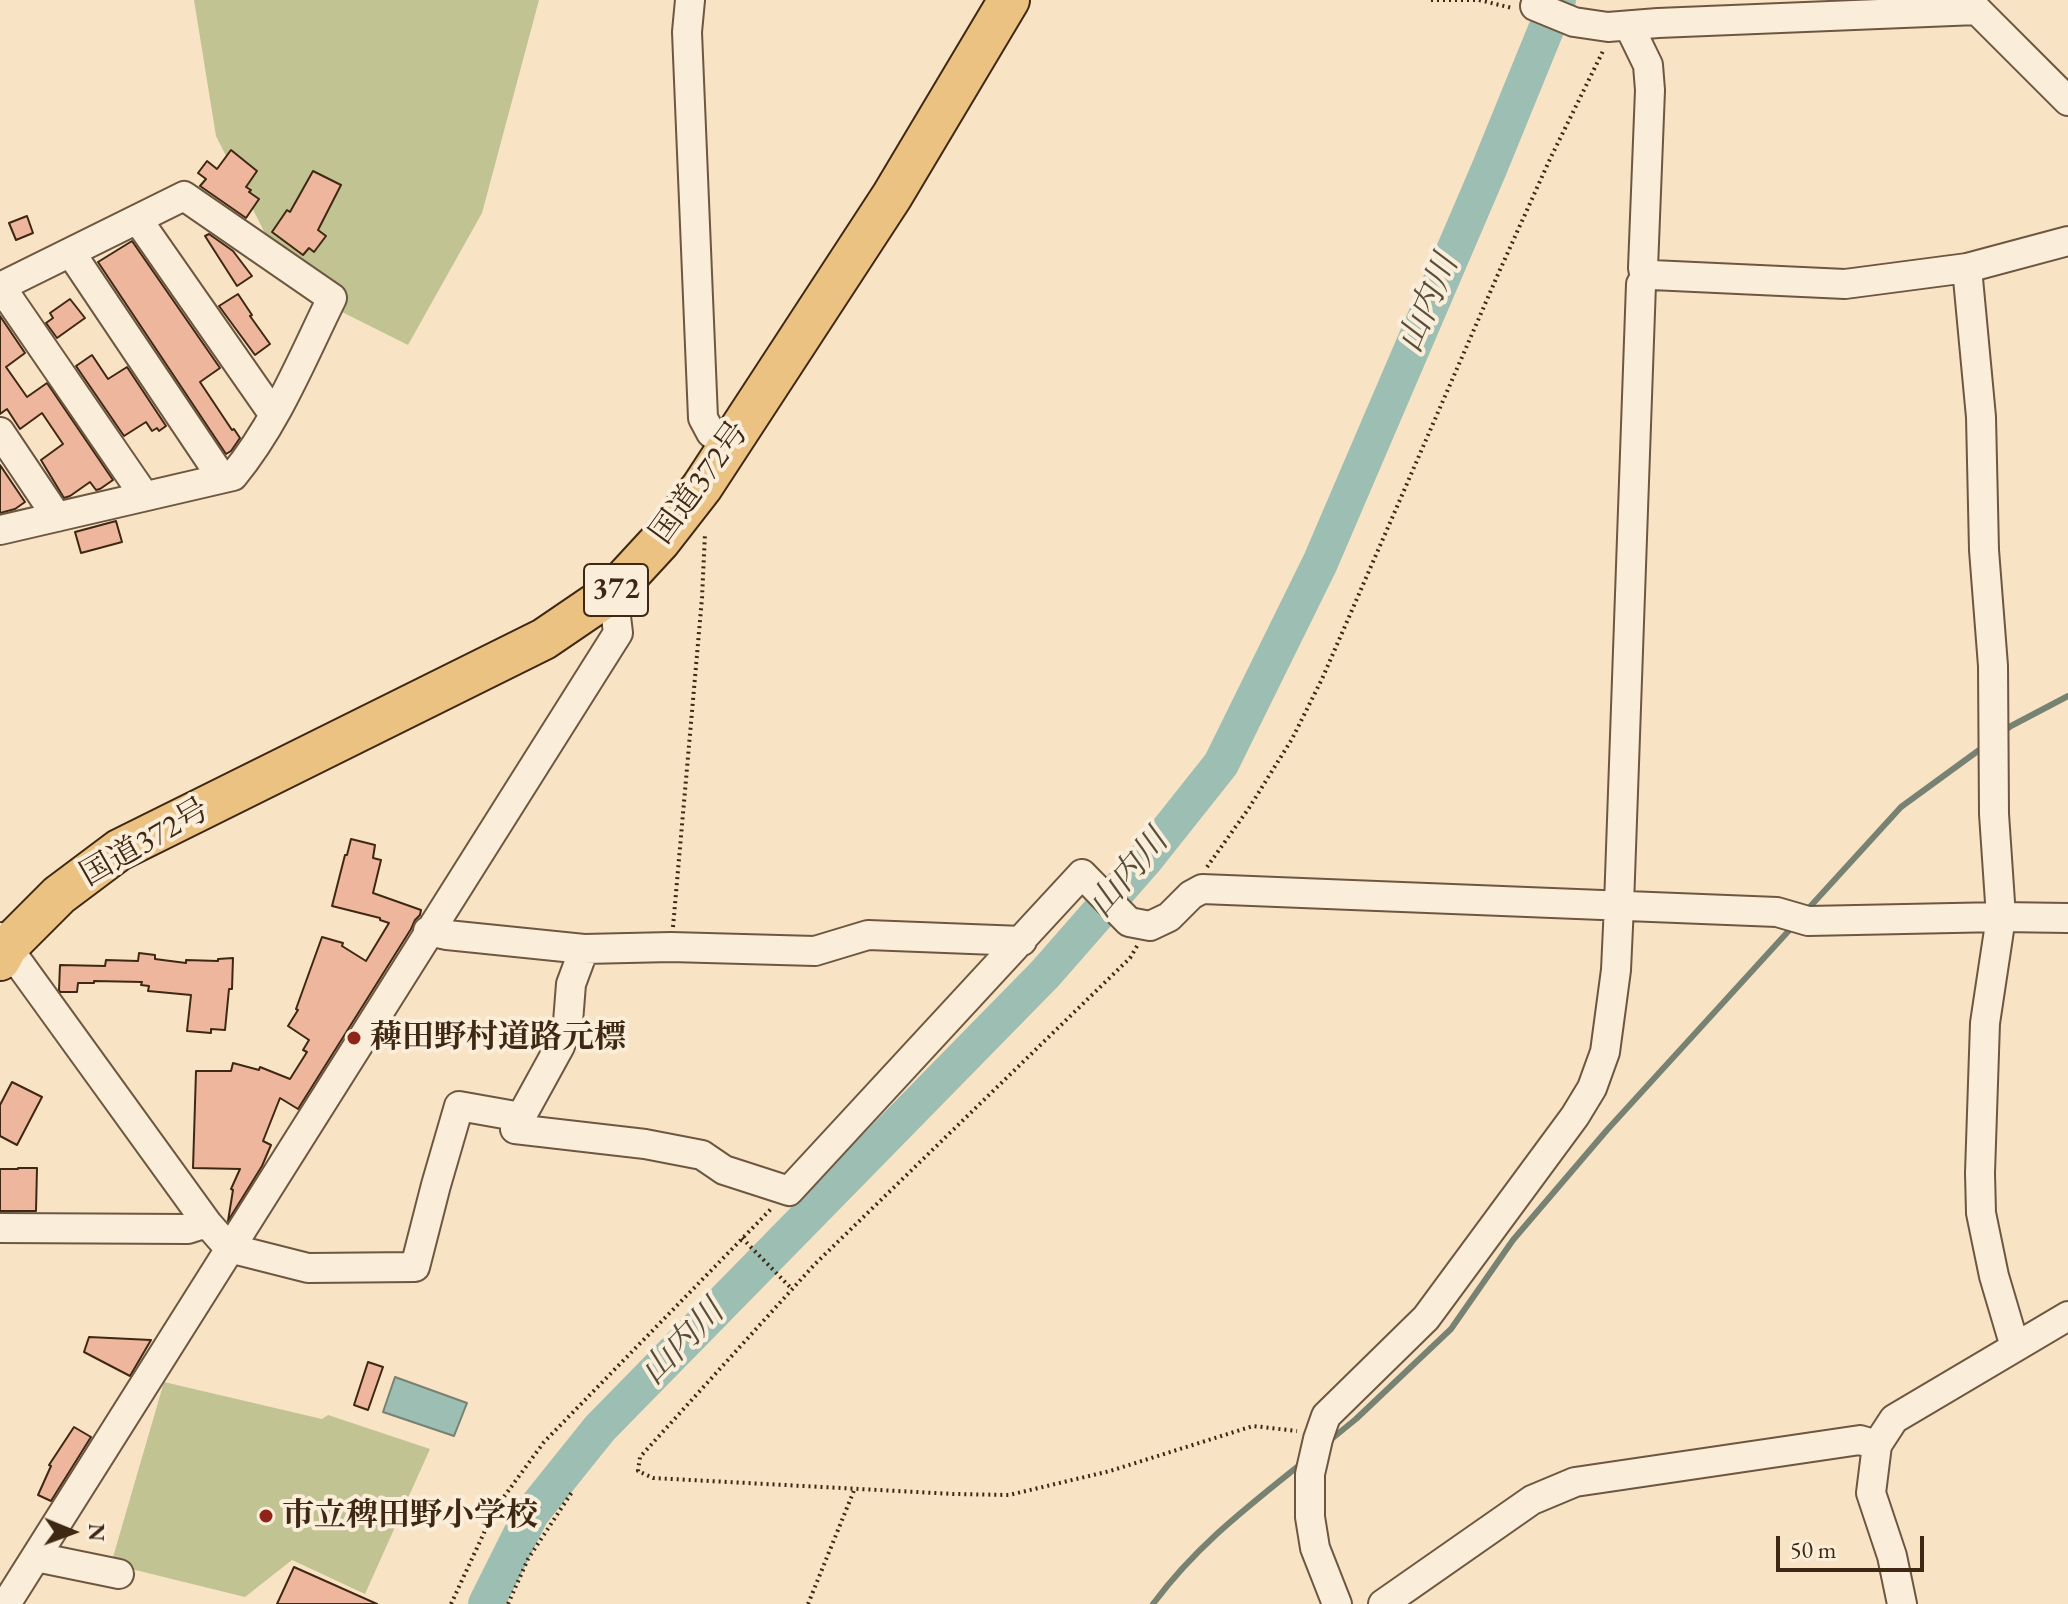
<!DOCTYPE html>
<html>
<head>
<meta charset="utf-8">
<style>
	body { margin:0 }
	#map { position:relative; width:2068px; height:1604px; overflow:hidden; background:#f8e3c5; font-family:"EB Garamond",serif }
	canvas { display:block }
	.north { position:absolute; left:32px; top:1492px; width:80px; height:80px; -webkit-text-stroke:6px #faedd9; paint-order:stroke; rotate:91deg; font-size:22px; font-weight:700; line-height:32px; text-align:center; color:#3f2813 }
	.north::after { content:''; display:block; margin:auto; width:28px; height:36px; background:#3f2813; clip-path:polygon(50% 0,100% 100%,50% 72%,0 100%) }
	.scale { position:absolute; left:1776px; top:1536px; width:148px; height:36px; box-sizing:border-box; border:4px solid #3f2813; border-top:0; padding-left:10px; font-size:24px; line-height:28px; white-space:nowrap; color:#3f2813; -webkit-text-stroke:6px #faedd9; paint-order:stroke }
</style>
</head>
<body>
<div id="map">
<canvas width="2068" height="1604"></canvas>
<div class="north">N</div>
<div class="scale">50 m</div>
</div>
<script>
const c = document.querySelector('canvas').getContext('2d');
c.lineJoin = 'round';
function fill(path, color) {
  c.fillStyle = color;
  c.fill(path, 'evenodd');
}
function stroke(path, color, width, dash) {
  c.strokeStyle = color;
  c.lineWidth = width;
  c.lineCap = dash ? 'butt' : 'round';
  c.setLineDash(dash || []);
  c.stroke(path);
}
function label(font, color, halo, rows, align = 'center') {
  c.font = font + ' "EB Garamond","Noto Serif JP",serif';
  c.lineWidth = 8;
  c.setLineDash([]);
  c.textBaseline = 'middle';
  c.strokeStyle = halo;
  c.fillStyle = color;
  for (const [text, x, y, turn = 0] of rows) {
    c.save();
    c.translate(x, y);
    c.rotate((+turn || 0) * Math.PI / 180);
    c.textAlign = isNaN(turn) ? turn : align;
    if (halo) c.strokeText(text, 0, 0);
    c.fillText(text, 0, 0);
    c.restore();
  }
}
fill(new Path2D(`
	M194 0H539L482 213 408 345 292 287 216 136Z
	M164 1382 322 1419 328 1415 430 1449 365 1594 292 1560 245 1597 111 1564Z`), '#c1c392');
const water = new Path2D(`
	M395 1377 467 1403 454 1436 383 1412Z`);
fill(water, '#9dbeb2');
stroke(water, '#778272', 2);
stroke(new Path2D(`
	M2001 733 2011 726 2068 696
	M1807 910 1901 807 1986 745
	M1329 1441 1356 1419 1451 1329 1513 1240 1607 1130 1794 925
	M1153 1604C1196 1546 1246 1508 1302 1463`), '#778272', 6);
stroke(new Path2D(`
	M486 1604 531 1514 600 1428 1045 974 1144 861 1221 764 1320 563 1489 169 1558 0`), '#9dbeb2', 36);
const building = new Path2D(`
	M231 150 257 171 246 187 251 190 249 192 259 199 246 218 200 186 206 179 198 173 207 161 217 169Z
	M313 171 341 185 318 230 326 236 314 252 309 248 303 255 272 232 287 210 290 212Z
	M27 216 33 233 16 240 9 223Z
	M209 234 233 251 252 276 237 286 205 236Z
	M132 241 220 368 200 382 232 430 234 429 240 438 231 451 226 454 98 262Z
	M238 294 252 315 250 316 270 344 255 355 219 306Z
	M70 299 85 318 57 338 46 323 53 318 50 313Z
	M0 316 25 353 6 367 27 397 47 383 113 480 100 489 96 490 90 482 70 496 64 498 41 460 63 444 42 413 20 429 7 409 0 414Z
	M92 355 108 379 127 367 166 426 159 431 157 428 152 431 146 422 124 436 76 366Z
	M0 465 25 502 15 509 0 513Z
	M116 521 122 542 81 553 75 532Z
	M351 839 375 845 373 858 381 860 373 893 421 910 420 915 415 920 411 929 298 1109 280 1098 263 1141 271 1145 262 1166 228 1221 233 1190 231 1189 240 1169 193 1168 196 1071H231L233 1063 259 1070 260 1067 290 1079 307 1052 303 1050 309 1040 288 1026 298 1010 296 1009 322 937 343 943 342 946 366 961 389 923 380 920V918L332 906 345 855H347Z
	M139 953 155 955V959L186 963V960L218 961V959L233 958 232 989H229L225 1030 211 1029V1033L187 1031 191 995 148 991 149 986 141 985 142 982 94 981V983H78L77 992H60L59 990 60 965 105 966 106 960 138 961Z
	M12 1082 42 1097 17 1145 0 1136V1105Z
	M18 1168H37L36 1211H0V1169H18Z
	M89 1337 151 1340 130 1376 84 1352Z
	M368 1362 383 1367 368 1410 354 1405Z
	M74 1427 91 1437 51 1501 38 1495 51 1466 49 1465Z
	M294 1567 377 1604H277Z`);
fill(building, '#eeb69c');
stroke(building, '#3f2813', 2);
const minor = new Path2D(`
	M690 0 687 32 703 418 711 433 729 446
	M1970 0 1977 10 2068 101
	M1535 6 1574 22 1608 27 1658 23 1977 10
	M1629 26 1648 65 1650 90 1643 268 1645 278
	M138 220 274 415
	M71 253 216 469 219 479
	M1967 268 1981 417 1984 550 1993 666 1994 814 2001 917 1985 1023 1980 1173 1981 1213 1994 1276 2015 1347
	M0 287 184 196 332 298C302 359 276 424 233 476L0 530
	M1 287 139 488 141 497
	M0 432 57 517
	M428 931 447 935 584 949 671 947 815 951 868 935 1022 941
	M0 937 207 1223 229 1248 308 1268 415 1267 436 1185 459 1106 521 1117 515 1129 645 1144 702 1155 724 1170 789 1191 1082 874 1129 922 1150 926 1169 917 1191 895 1202 889 1777 912 1808 921 2001 917 2068 918
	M521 1117 560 1046 568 1022 571 984 584 949
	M0 1228 188 1229 207 1223
	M36 1557 119 1574
	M6 1604 618 633 613 592
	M1337 1604 1315 1548 1310 1517V1474L1318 1439 1326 1416 1426 1318 1575 1116 1592 1088 1605 1052 1616 970 1619 905 1641 284 1645 278 1652 275 1845 284 1967 268 2068 241
	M1383 1604 1532 1500 1575 1482 1860 1440 1877 1445
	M1902 1604 1892 1556 1871 1493 1877 1445 1894 1419 2068 1316`);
const highway = new Path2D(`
	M0 960 7 947 59 895 119 850 544 639 613 592 660 541 702 487 892 196 1009 0`);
stroke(minor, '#6d5740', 32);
stroke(highway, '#3f2813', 44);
stroke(new Path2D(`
	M1431 0H1479L1512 8
	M1207 867 1249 808 1292 739 1322 679 1499 272 1550 159 1604 49
	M673 927 702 598 705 533
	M1137 946 1130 958 815 1264 640 1457 638 1471 653 1478 954 1494 1009 1495 1110 1471 1253 1426 1297 1431
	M742 1238 791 1288
	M451 1604 495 1509 544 1442 771 1209
	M508 1604 528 1559 572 1492
	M808 1604 855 1488`), '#3f2813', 4, [2, 4]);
stroke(minor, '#faedd9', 28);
stroke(highway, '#ecc282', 40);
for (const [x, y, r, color] of [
	[354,1038,8,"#8f2418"],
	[266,1516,8,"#8f2418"]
]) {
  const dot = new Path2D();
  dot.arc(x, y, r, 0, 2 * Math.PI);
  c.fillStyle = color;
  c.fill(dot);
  stroke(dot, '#faedd9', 3);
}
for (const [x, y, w] of [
	[616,590,64]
]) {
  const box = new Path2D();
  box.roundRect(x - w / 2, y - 26, w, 52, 6);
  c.fillStyle = '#faedd9';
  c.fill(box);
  stroke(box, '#3f2813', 2);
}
label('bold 30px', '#3f2813', null, [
	["372",616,590]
]);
label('32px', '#3f2813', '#faedd9', [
	["国道372号",700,483,-54],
	["国道372号",145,843,-30]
]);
label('bold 32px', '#3f2813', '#faedd9', [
	["薭田野村道路元標",370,1038],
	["市立稗田野小学校",282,1516]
], 'left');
label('italic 34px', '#564e3b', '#faedd9', [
	["山内川",1429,304,-67],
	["山内川",1129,874,-50],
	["山内川",683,1343,-46]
]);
</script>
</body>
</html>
